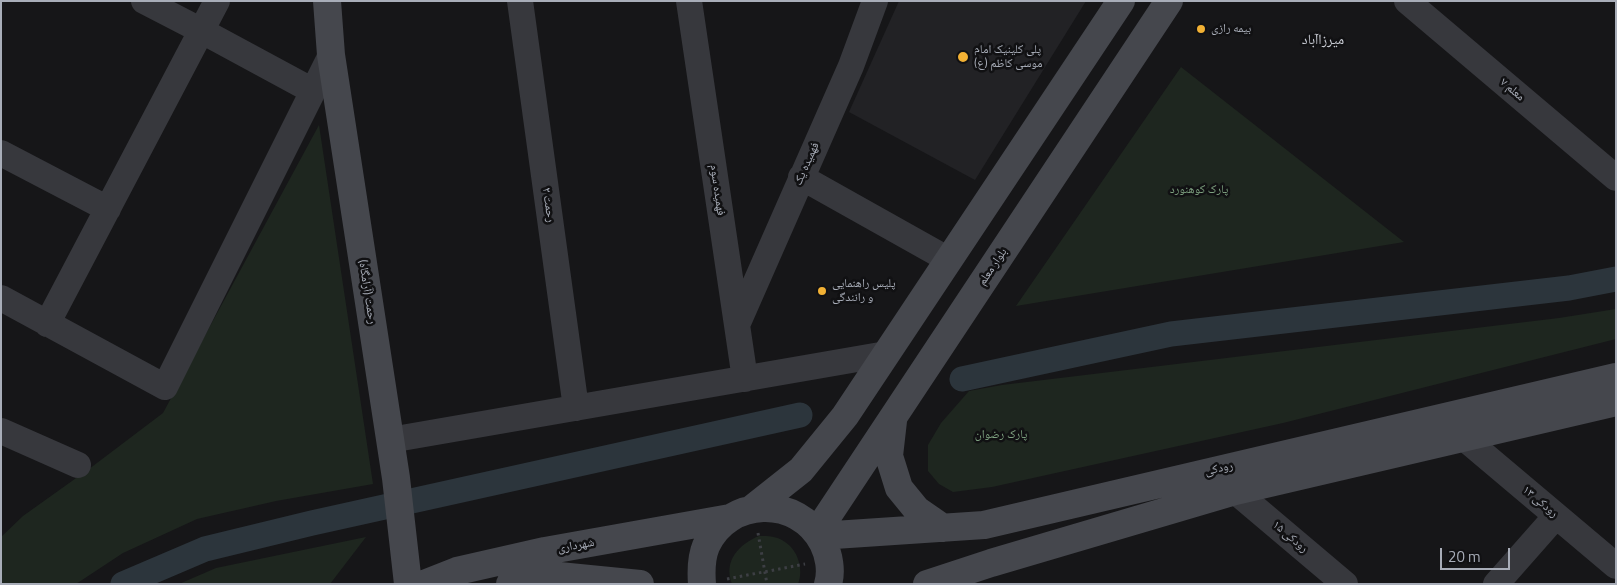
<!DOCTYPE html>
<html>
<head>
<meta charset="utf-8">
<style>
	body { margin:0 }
	#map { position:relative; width:1617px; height:585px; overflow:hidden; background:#161618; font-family:"Titillium Web",sans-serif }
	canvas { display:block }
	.frame { position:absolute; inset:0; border:2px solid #a8adb8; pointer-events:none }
	.scale { position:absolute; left:1440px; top:548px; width:70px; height:22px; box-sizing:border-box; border:2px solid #a8adb8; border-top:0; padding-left:6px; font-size:15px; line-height:18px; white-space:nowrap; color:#a8adb8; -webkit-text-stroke:4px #111113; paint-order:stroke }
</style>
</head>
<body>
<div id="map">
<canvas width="1617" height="585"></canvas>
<div class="frame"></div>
<div class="scale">20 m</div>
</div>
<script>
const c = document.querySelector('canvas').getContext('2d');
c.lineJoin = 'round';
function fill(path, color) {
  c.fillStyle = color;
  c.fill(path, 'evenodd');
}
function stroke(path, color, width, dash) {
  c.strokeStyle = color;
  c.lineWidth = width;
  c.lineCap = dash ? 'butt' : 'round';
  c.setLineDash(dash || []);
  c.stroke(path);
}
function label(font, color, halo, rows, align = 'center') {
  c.font = font + ' "Titillium Web","Noto Naskh Arabic",sans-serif';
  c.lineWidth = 5;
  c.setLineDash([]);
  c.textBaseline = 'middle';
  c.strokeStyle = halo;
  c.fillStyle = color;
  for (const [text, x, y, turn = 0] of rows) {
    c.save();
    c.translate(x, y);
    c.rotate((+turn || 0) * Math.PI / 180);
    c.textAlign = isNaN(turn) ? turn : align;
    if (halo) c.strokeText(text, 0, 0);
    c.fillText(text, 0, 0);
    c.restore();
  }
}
fill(new Path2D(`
	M899 1H1086L975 180 849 112Z`), '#222225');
fill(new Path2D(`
	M1181 67 1404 242 1016 306Z
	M319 125 373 484 276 501 197 519 123 553 76 584H1V537L23 516 93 466 163 413Z
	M1616 309V339L1283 423 992 487 953 492 939 484 928 471V445L941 423 969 391 1002 385 1559 318Z
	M759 536C768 536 777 536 785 542 798 550 804 570 798 584H732C723 561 739 544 759 536Z
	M366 537 330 584H179L216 568Z`), '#1e261f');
stroke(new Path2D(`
	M962 379 1171 334 1569 288 1616 279
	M123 584 205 549 312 523 800 415`), '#2c353c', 25);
stroke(new Path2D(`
	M758 533 767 584
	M727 579 805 564`), '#3d3f44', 3, [2.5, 4]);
stroke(new Path2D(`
	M144 1 202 31 313 91
	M520 1 576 408
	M689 1 745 379
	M1407 1 1616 178
	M1 153 108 209
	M801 177 949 260
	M1 298 165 387 331 55
	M47 324 217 1
	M737 325 851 66 875 1
	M1 431 78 465
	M1463 437 1616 566
	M390 440 886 354
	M1235 491 1345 584
	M1496 584 1556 516`), '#37383d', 26);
stroke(new Path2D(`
	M327 1 331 55 396 478 408 584
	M893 421 889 456 899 488 917 510 943 528
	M753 508 801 470 845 416 1121 1
	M817 532 1169 1
	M819 536 984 525 1616 377
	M424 584 457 571 545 551 730 518
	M510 584 549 575 640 584
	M702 584C701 571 701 558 706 546 728 497 798 495 823 543 829 555 832 571 828 584
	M927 584 991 563 1235 491 1616 402`), '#45474d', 28);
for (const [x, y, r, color] of [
	[1201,29,5,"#f2b134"],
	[963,57,6,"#f2b134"],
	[822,291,5,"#f2b134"]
]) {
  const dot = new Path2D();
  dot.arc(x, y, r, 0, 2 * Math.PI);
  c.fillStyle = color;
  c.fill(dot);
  stroke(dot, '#111113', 2);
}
label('12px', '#a8adb8', '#111113', [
	["بیمه رازی",1211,29],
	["پلی کلینیک امام",974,50],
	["موسی کاظم (ع)",974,64],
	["پلیس راهنمایی",832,284],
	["و رانندگی",832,298]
], 'left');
label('12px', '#a8adb8', '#111113', [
	["معلم ۷",1512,90,40],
	["فهمیده یک",807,164,-66],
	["فهمیده سوم",717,190,82],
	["رحمت ۲",548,205,82],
	["بلوار معلم",993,267,-56],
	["رحمت (آرامگاه)",367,292,81],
	["رودکی",1219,469,-13],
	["رودکی ۱۳",1540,502,40],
	["رودکی ۱۵",1290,537,40],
	["شهرداری",576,546,-10]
]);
label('12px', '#7fa381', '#111113', [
	["پارک کوهنورد",1199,190],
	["پارک رضوان",1001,435]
]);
label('14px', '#c9ccd4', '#111113', [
	["میرزاآباد",1323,41]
]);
</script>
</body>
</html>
